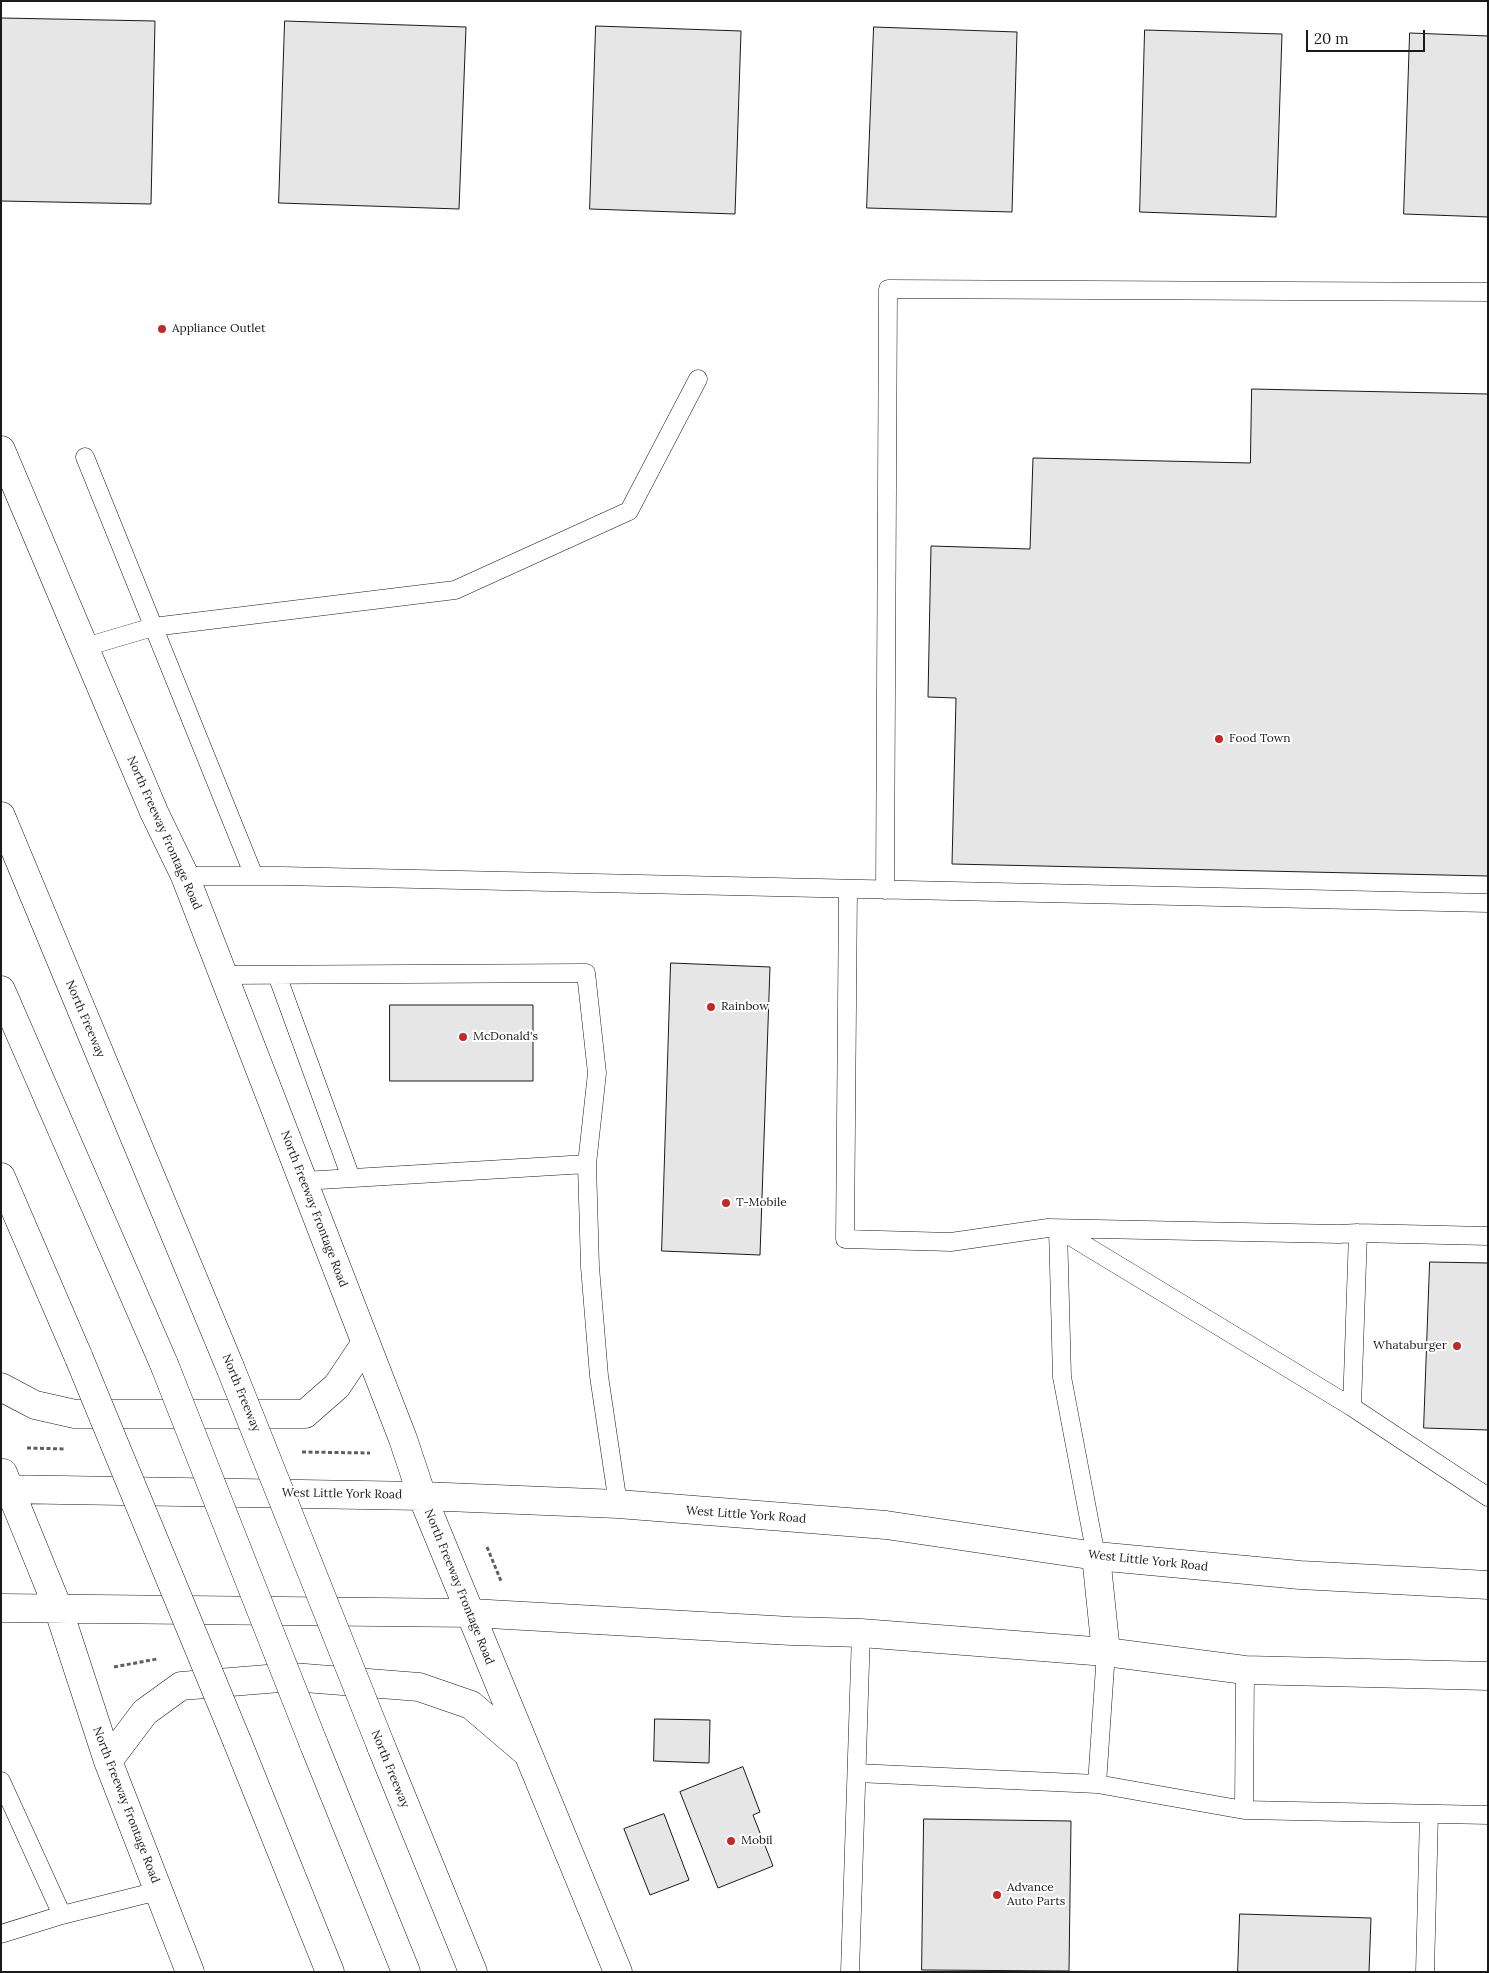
<!DOCTYPE html>
<html>
<head>
<meta charset="utf-8">
<style>
	body { margin:0 }
	#map { position:relative; width:1489px; height:1973px; overflow:hidden; background:#fff; font-family:Lora,serif }
	canvas { display:block }
	.frame { position:absolute; inset:0; border:2px solid #1a1a1a; pointer-events:none }
	.scale { position:absolute; left:1306px; top:30px; width:119px; height:22px; box-sizing:border-box; border:2px solid #1a1a1a; border-top:0; padding-left:6px; font-size:15px; line-height:18px; white-space:nowrap; color:#1a1a1a; -webkit-text-stroke:4px #fff; paint-order:stroke }
</style>
</head>
<body>
<div id="map">
<canvas width="1489" height="1973"></canvas>
<div class="frame"></div>
<div class="scale">20 m</div>
</div>
<script>
const c = document.querySelector('canvas').getContext('2d');
c.lineJoin = 'round';
function fill(path, color) {
  c.fillStyle = color;
  c.fill(path, 'evenodd');
}
function stroke(path, color, width, dash) {
  c.strokeStyle = color;
  c.lineWidth = width;
  c.lineCap = dash ? 'butt' : 'round';
  c.setLineDash(dash || []);
  c.stroke(path);
}
function label(font, color, halo, rows, align = 'center') {
  c.font = font + ' Lora,serif';
  c.lineWidth = 4;
  c.setLineDash([]);
  c.textBaseline = 'middle';
  c.strokeStyle = halo;
  c.fillStyle = color;
  for (const [text, x, y, turn = 0] of rows) {
    c.save();
    c.translate(x, y);
    c.rotate((+turn || 0) * Math.PI / 180);
    c.textAlign = isNaN(turn) ? turn : align;
    if (halo) c.strokeText(text, 0, 0);
    c.fillText(text, 0, 0);
    c.restore();
  }
}
const building = new Path2D(`
	M1 18 155 21 151 204 1 201Z
	M285 21 466 27 459 209 279 203Z
	M596 26 741 31 735 214 590 209Z
	M874 27 1017 32 1012 212 867 208Z
	M1145 30 1282 34 1276 217 1140 212Z
	M1410 33 1488 36V217L1404 214Z
	M1252 389 1488 394V876L952 864 956 698 928 697 931 546 1030 549 1033 458 1250 463Z
	M671 963 770 967 760 1255 662 1251Z
	M390 1005H533V1081H390Z
	M1430 1262 1488 1263V1430L1424 1428Z
	M655 1719 710 1720 709 1763 654 1761Z
	M743 1767 760 1812 753 1815 773 1866 718 1888 680 1792Z
	M664 1814 689 1880 650 1895 624 1829Z
	M924 1819 1071 1821 1069 1971 922 1970Z
	M1240 1914 1371 1918 1369 1972H1238Z`);
fill(building, '#e6e6e6');
stroke(building, '#1a1a1a', 1);
const lane = new Path2D(`
	M85 457 254 876
	M85 647 153 627 455 590 629 511 698 379
	M185 876H282L1488 903
	M848 889 845 1239 951 1242 1048 1228 1339 1234 1358 1233 1488 1236
	M885 890 888 289 1488 292
	M224 975 586 973 597 1073 587 1164
	M277 975 351 1178
	M303 1181 587 1164 590 1267 599 1376 618 1504
	M1058 1229 1062 1377 1096 1556
	M1060 1230 1352 1407
	M1358 1233 1352 1407 1488 1497
	M857 1773 1097 1784 1106 1652
	M1 1781 62 1915 158 1891
	M1097 1784 1244 1810 1245 1670
	M1244 1810 1488 1815
	M1 1934 62 1915
	M850 1972 861 1633
	M1425 1972 1429 1814`);
const secondary = new Path2D(`
	M1 450 154 812 185 876 403 1439 422 1496 618 1972
	M1 1387 35 1405 75 1414H305L337 1386 365 1344
	M3 1473 58 1608 108 1761 190 1972
	M1 1489 422 1496 618 1504 886 1525 1096 1556 1300 1575 1488 1585
	M1096 1556 1106 1652
	M1 1608 471 1613 791 1631 861 1633 1106 1652 1245 1670 1488 1676
	M108 1761 145 1712 181 1686 292 1677 419 1687 471 1705 525 1751`);
const highway = new Path2D(`
	M1 816 230 1367
	M1 990 164 1364
	M1 1177 79 1358
	M237 1741 330 1972
	M313 1742 406 1972
	M381 1746 473 1972`);
stroke(lane, '#1a1a1a', 19);
stroke(secondary, '#1a1a1a', 29);
stroke(highway, '#1a1a1a', 29);
stroke(new Path2D(`
	M27 1448 65 1449
	M302 1452 370 1453
	M487 1547 501 1581
	M114 1667 157 1659`), '#5f5f5f', 3, [4, 2.5]);
stroke(lane, '#fff', 18);
stroke(secondary, '#fff', 28);
stroke(highway, '#fff', 28);
const highwayBridge = new Path2D(`
	M79 1358 237 1741
	M164 1364 313 1742
	M230 1367 381 1746`);
stroke(highwayBridge, '#1a1a1a', 29, []);
stroke(highwayBridge, '#fff', 28);
for (const [x, y, r, color] of [
	[162,329,5,"#c62828"],
	[1219,739,5,"#c62828"],
	[711,1007,5,"#c62828"],
	[463,1037,5,"#c62828"],
	[726,1203,5,"#c62828"],
	[1457,1346,5,"#c62828"],
	[731,1841,5,"#c62828"],
	[997,1895,5,"#c62828"]
]) {
  const dot = new Path2D();
  dot.arc(x, y, r, 0, 2 * Math.PI);
  c.fillStyle = color;
  c.fill(dot);
  stroke(dot, '#fff', 2);
}
label('12px', '#1a1a1a', '#fff', [
	["Appliance Outlet",172,329],
	["Food Town",1229,739],
	["Rainbow",721,1007],
	["McDonald's",473,1037],
	["T-Mobile",736,1203],
	["Whataburger",1447,1346,"right"],
	["Mobil",741,1841],
	["Advance",1007,1888],
	["Auto Parts",1007,1902]
], 'left');
label('12px', '#1a1a1a', '#fff', [
	["North Freeway Frontage Road",164,833,66],
	["North Freeway",85,1019,67],
	["North Freeway Frontage Road",314,1209,69],
	["North Freeway",241,1393,68],
	["West Little York Road",342,1494,1],
	["West Little York Road",746,1515,4],
	["West Little York Road",1148,1561,6],
	["North Freeway Frontage Road",459,1587,68],
	["North Freeway",390,1769,68],
	["North Freeway Frontage Road",126,1805,69]
]);
</script>
</body>
</html>
